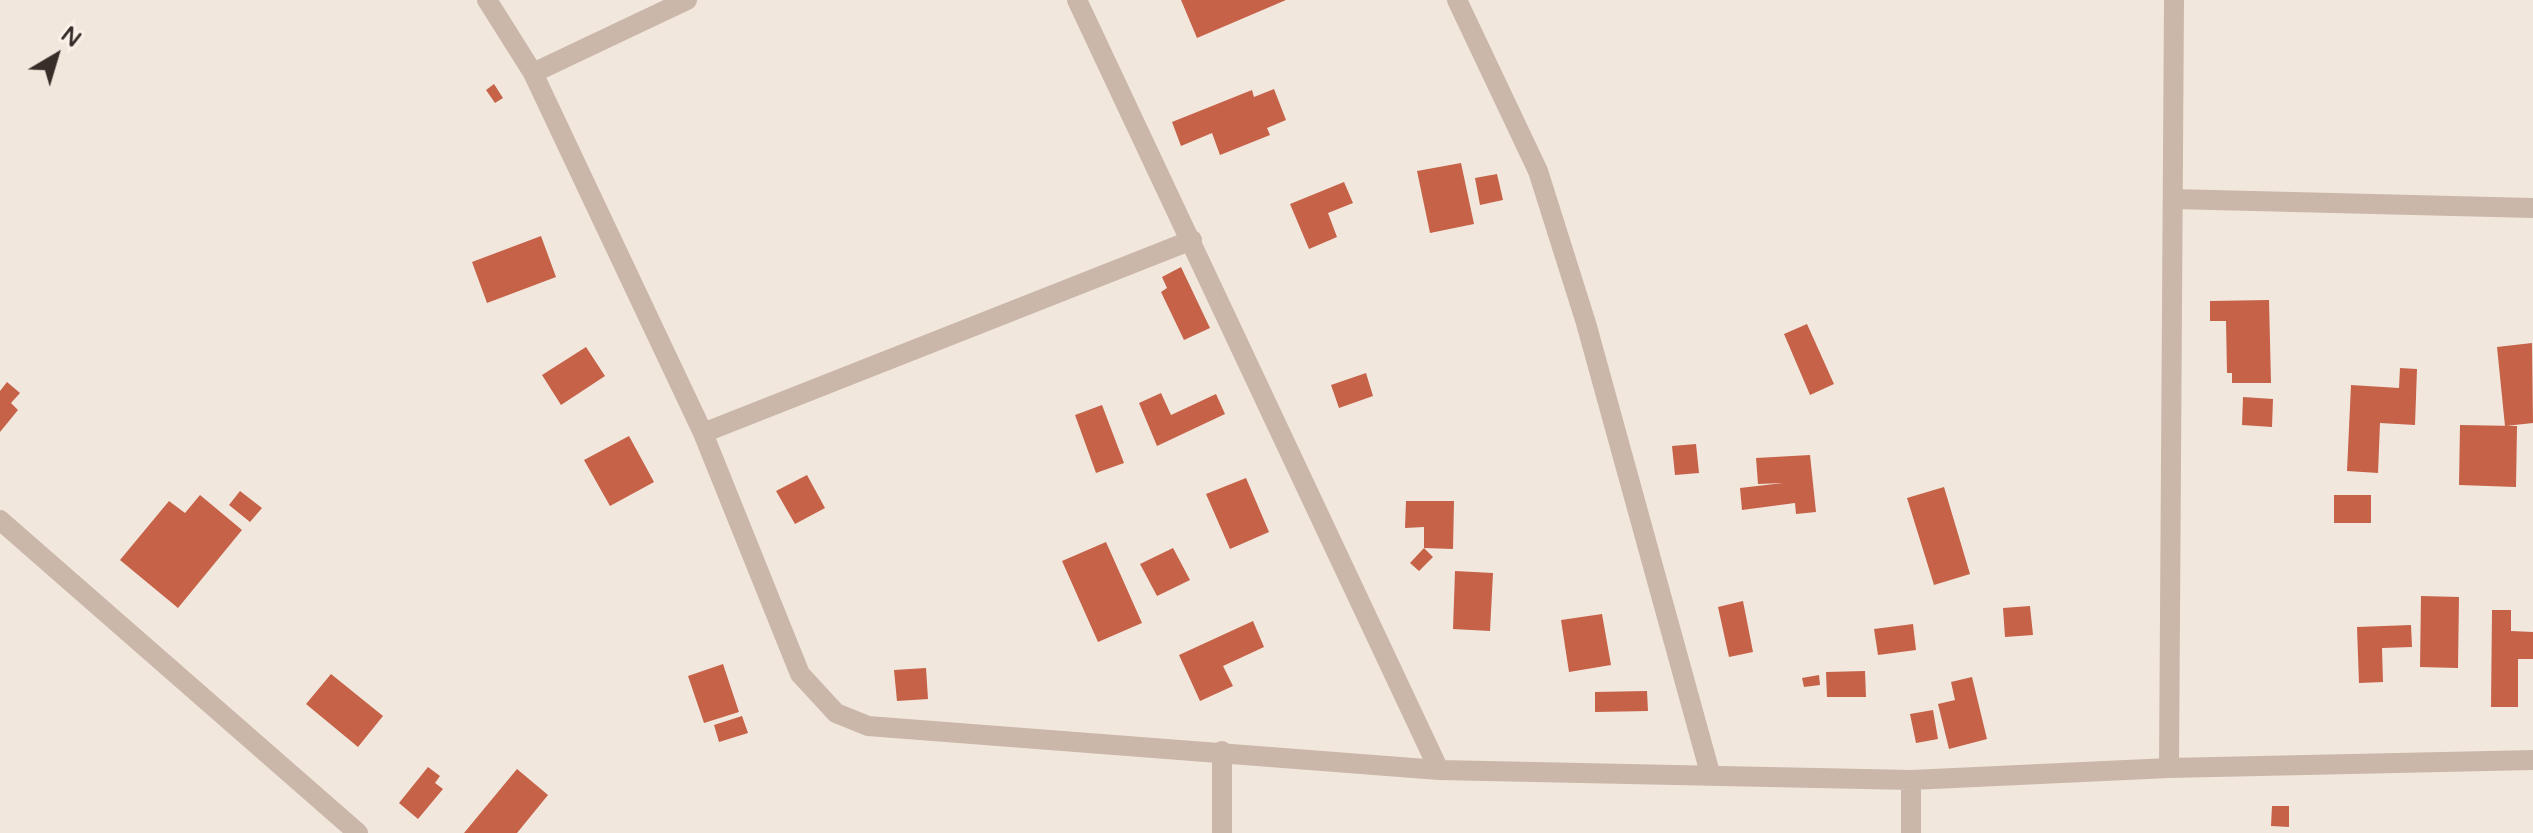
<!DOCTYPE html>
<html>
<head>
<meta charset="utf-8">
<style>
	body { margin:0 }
	#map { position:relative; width:2533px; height:833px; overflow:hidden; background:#f2e7dd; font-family:"Varela Round",sans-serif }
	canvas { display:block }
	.north { position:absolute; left:16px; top:16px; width:80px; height:80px; -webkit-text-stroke:6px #faf2e9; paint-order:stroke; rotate:38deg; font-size:22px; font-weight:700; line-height:32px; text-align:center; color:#372d29 }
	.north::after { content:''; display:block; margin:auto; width:28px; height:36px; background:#372d29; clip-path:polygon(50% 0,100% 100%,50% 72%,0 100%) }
</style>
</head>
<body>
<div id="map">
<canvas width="2533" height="833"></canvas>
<div class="north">N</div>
</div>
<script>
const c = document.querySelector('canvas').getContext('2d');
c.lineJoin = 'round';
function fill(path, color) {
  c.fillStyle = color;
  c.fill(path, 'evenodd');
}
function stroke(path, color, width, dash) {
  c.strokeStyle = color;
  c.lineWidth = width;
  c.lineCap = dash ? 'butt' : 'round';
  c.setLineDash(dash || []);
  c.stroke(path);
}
fill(new Path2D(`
	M1181 0H1286L1197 38Z
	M494 84 503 98 495 103 486 90Z
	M1274 89 1286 120 1267 128 1270 135 1220 155 1212 133 1181 146 1172 122 1252 90 1254 97Z
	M1461 163 1474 224 1430 233 1417 171Z
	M1497 174 1503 200 1480 205 1475 178Z
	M1344 182 1353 203 1328 213 1337 237 1309 249 1290 204Z
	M541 236 556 277 487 303 472 262Z
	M1181 267 1210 328 1184 340 1161 292 1167 288 1162 277Z
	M2269 300 2271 383H2232V373H2227L2226 321H2210V301Z
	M1807 324 1834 384 1810 395 1784 334Z
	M2532 343 2533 423 2505 426 2497 347Z
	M586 347 605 376 561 405 542 375Z
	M2400 368 2417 369 2415 425 2380 423 2378 473 2347 471 2351 385 2399 388Z
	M1366 373 1373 396 1339 408 1331 385Z
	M7 382 20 393 11 403 18 410 0 432V391Z
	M1161 393 1171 415 1216 394 1225 414 1157 446 1139 403Z
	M2243 397 2273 399 2272 427 2242 425Z
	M1102 405 1124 463 1096 473 1075 415Z
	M2460 425 2517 426 2516 487 2459 485Z
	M629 436 654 482 610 506 584 460Z
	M1696 444 1699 473 1675 475 1672 446Z
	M1810 455 1816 512 1796 514 1795 503 1742 510 1740 488 1783 483 1758 484 1756 458Z
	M807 475 825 508 795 524 776 491Z
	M1246 478 1269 532 1230 549 1206 494Z
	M1944 487 1970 574 1934 585 1907 498Z
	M240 491 262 508 250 522 229 505Z
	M200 495 242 530 178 608 120 560 169 501 185 513Z
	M2334 495H2371V523H2334Z
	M1406 501H1454L1453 549 1424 548V527L1405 528Z
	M1106 542 1142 623 1098 642 1062 561Z
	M1173 548 1190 580 1157 596 1140 564Z
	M1424 548 1433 557 1419 571 1410 563Z
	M1455 571 1493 573 1490 631 1453 629Z
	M2421 596 2459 597 2458 668 2420 667Z
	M1743 601 1753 652 1729 657 1718 607Z
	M2030 606 2033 635 2005 637 2003 608Z
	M2492 610H2511V631L2533 632V659H2518V707H2491Z
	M1602 614 1611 665 1569 672 1561 620Z
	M1253 621 1264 647 1223 666 1233 686 1200 701 1179 655Z
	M1913 624 1916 650 1878 655 1874 629Z
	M2411 625 2412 647 2382 648 2383 682 2359 683 2357 627Z
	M723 664 739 712 704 723 688 676Z
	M926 668 928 699 897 701 894 670Z
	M1865 671 1866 697H1827L1826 672Z
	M331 674 383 716 358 747 306 704Z
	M1819 675 1820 685 1804 687 1802 678Z
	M1972 677 1987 739 1949 749 1938 704 1955 700 1951 682Z
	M1647 691 1648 711 1595 712V692Z
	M1933 710 1938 739 1916 743 1910 714Z
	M742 716 748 733 719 742 714 725Z
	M428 767 440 776 435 783 443 789 418 819 399 803Z
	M517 769 548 795 517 833H464Z
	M2272 806H2289V827L2271 826Z`), '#c56248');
stroke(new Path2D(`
	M487 0 533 73 703 433 800 674 836 713 868 726 1439 770 1911 780 2169 768 2533 760
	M1077 0 1439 770
	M1457 0 1538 171 1586 323 1710 773
	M533 73 687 0
	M2173 199 2533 208
	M703 433 1192 240
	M0 520 358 833
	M2169 768 2174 0
	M1222 833V751
	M1911 833V780`), '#cab7a9', 20);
</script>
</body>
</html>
